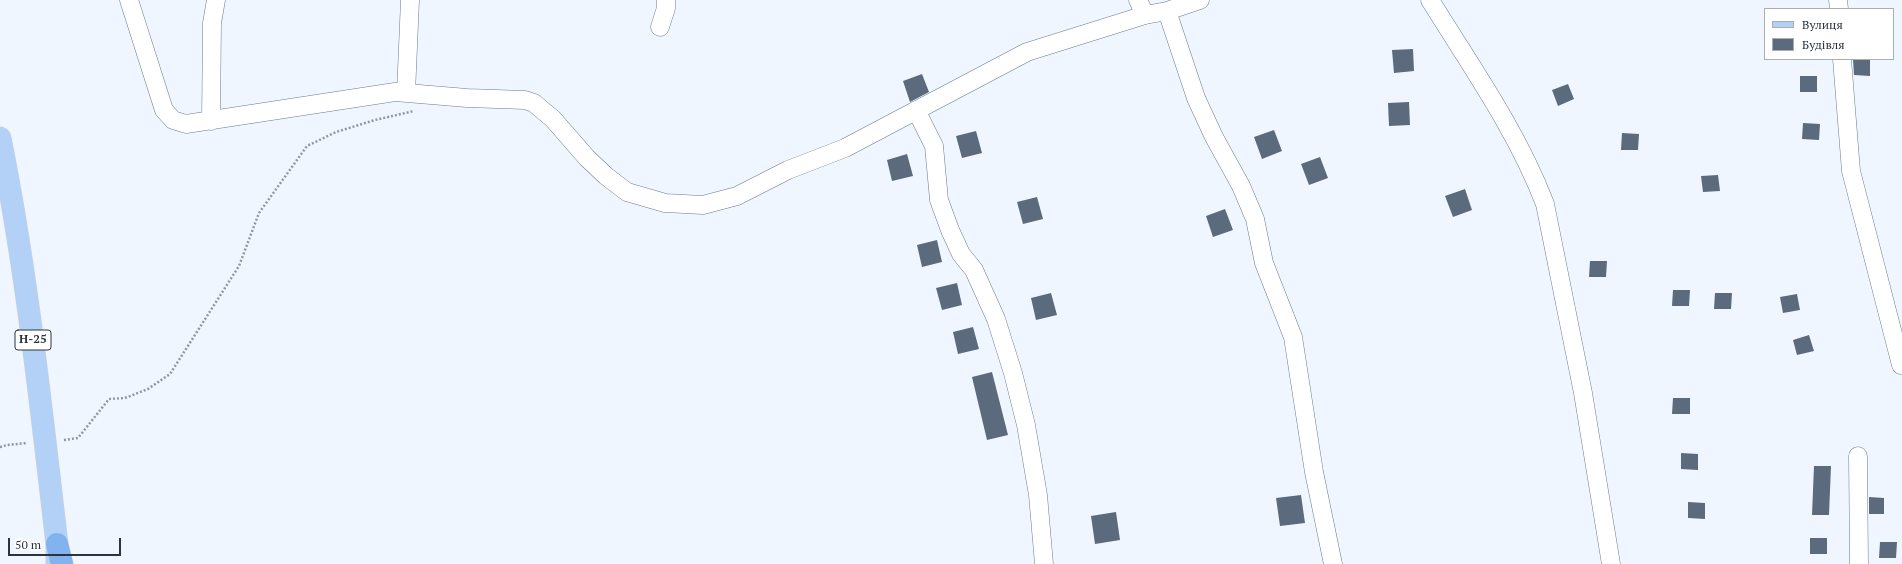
<!DOCTYPE html>
<html>
<head>
<meta charset="utf-8">
<style>
	body { margin:0 }
	#map { position:relative; width:1902px; height:564px; overflow:hidden; background:#eff6ff; font-family:"PT Serif",serif }
	canvas { display:block }
	.legend { position:absolute; left:1764px; top:8px; width:130px; height:52px; box-sizing:border-box; background:#fff; border:1px solid #abadb1; margin:0; padding:5px 7px; list-style:none; font-size:12px; color:#2d333b }
	.legend li { display:flex; align-items:center; gap:8px; height:20px }
	.legend b { width:20px; border:1px solid #abadb1 }
	.scale { position:absolute; left:8px; top:538px; width:113px; height:18px; box-sizing:border-box; border:2px solid #2d333b; border-top:0; padding-left:5px; font-size:12px; line-height:14px; white-space:nowrap; color:#2d333b; -webkit-text-stroke:3px #fff; paint-order:stroke }
</style>
</head>
<body>
<div id="map">
<canvas width="1902" height="564"></canvas>
<ul class="legend">
<li><b style="height:5px;background:#b3d1f6"></b>Вулиця</li>
<li><b style="height:11px;background:#5b6a7c"></b>Будівля</li>
</ul>
<div class="scale">50 m</div>
</div>
<script>
const c = document.querySelector('canvas').getContext('2d');
c.lineJoin = 'round';
function fill(path, color) {
  c.fillStyle = color;
  c.fill(path, 'evenodd');
}
function stroke(path, color, width, dash) {
  c.strokeStyle = color;
  c.lineWidth = width;
  c.lineCap = dash ? 'butt' : 'round';
  c.setLineDash(dash || []);
  c.stroke(path);
}
function label(font, color, halo, rows, align = 'center') {
  c.font = font + ' "PT Serif",serif';
  c.lineWidth = 4;
  c.setLineDash([]);
  c.textBaseline = 'middle';
  c.strokeStyle = halo;
  c.fillStyle = color;
  for (const [text, x, y, turn = 0] of rows) {
    c.save();
    c.translate(x, y);
    c.rotate((+turn || 0) * Math.PI / 180);
    c.textAlign = isNaN(turn) ? turn : align;
    if (halo) c.strokeText(text, 0, 0);
    c.fillText(text, 0, 0);
    c.restore();
  }
}
fill(new Path2D(`
	M1413 49 1414 71 1394 73 1392 50Z
	M1853 59H1870V76L1854 75Z
	M922 74 929 92 910 102 903 81Z
	M1800 76H1817V92H1800Z
	M1568 84 1574 99 1558 106 1552 90Z
	M1409 102 1410 125 1389 126 1388 103Z
	M1803 123 1820 124 1819 140 1802 139Z
	M1274 130 1282 151 1262 159 1254 137Z
	M976 131 982 153 962 158 956 136Z
	M1622 133 1639 134 1638 150H1621Z
	M907 154 913 176 892 181 887 160Z
	M1320 157 1328 178 1309 185 1301 164Z
	M1718 175 1720 191 1703 192 1701 176Z
	M1465 189 1472 210 1453 217 1445 196Z
	M1037 197 1043 219 1023 224 1017 202Z
	M1225 209 1233 230 1213 237 1206 216Z
	M937 240 942 262 922 267 917 245Z
	M1590 261H1607L1606 277H1589Z
	M957 283 962 305 942 310 936 288Z
	M1673 290H1690L1689 306H1672Z
	M1051 293 1057 315 1036 320 1031 298Z
	M1715 293H1732L1731 309H1714Z
	M1797 294 1800 310 1783 313 1780 297Z
	M973 327 979 349 958 354 953 332Z
	M1809 335 1814 351 1797 355 1793 340Z
	M992 372 1008 435 987 440 972 377Z
	M1673 398H1690V414H1672Z
	M1681 453 1698 454V470L1681 469Z
	M1814 466H1831L1829 515H1812Z
	M1301 495 1305 523 1280 526 1276 498Z
	M1869 497 1884 498V514H1869Z
	M1688 502 1705 503V519L1688 518Z
	M1116 512 1120 540 1095 544 1091 516Z
	M1810 538H1827V554H1810Z
	M1880 542H1897L1896 558H1879Z`), '#5b6a7c');
const minor = new Path2D(`
	M129 0 164 110 173 120 186 124 395 92 467 98 525 100 534 103 553 119 587 158 606 176 627 192 665 203 703 205 737 196 788 170 845 148 1027 52 1145 15 1167 11
	M1138 0 1145 15
	M1200 0 1167 11 1196 98 1214 137 1241 186 1255 219 1264 263 1293 337 1314 472 1333 564
	M1430 0C1471 66 1517 131 1545 204L1583 393 1611 564
	M1838 0 1839 9
	M660 27 666 8V0
	M1842 59 1851 171 1901 365
	M406 93 410 0
	M916 110 934 146 939 200 950 230 961 254 974 270 996 319 1013 373 1026 425 1038 495 1044 564
	M211 121 212 23 216 0
	M1858 456 1859 564`);
const major = new Path2D(`
	M0 138C27 272 41 408 57 544V563`);
const highway = new Path2D(`
	M57 544 62 564`);
stroke(minor, '#6c7b8e', 19);
stroke(major, '#d1d2d4', 23);
stroke(highway, '#d1d2d4', 23);
stroke(new Path2D(`
	M64 440 78 438 109 399 125 398 148 389 170 374 239 266 259 213 307 146 336 132 375 120 414 111
	M0 447 7 445 27 443`), '#9197a0', 2.5, [2, 2]);
stroke(minor, '#fff', 18);
stroke(major, '#b3d1f6', 22);
stroke(highway, '#81b3f0', 22);
for (const [x, y, w] of [
	[33,340,36]
]) {
  const box = new Path2D();
  box.roundRect(x - w / 2, y - 10, w, 20, 3);
  c.fillStyle = '#fff';
  c.fill(box);
  stroke(box, '#2d333b', 1);
}
label('bold 12px', '#2d333b', null, [
	["Н-25",33,340]
]);
</script>
</body>
</html>
